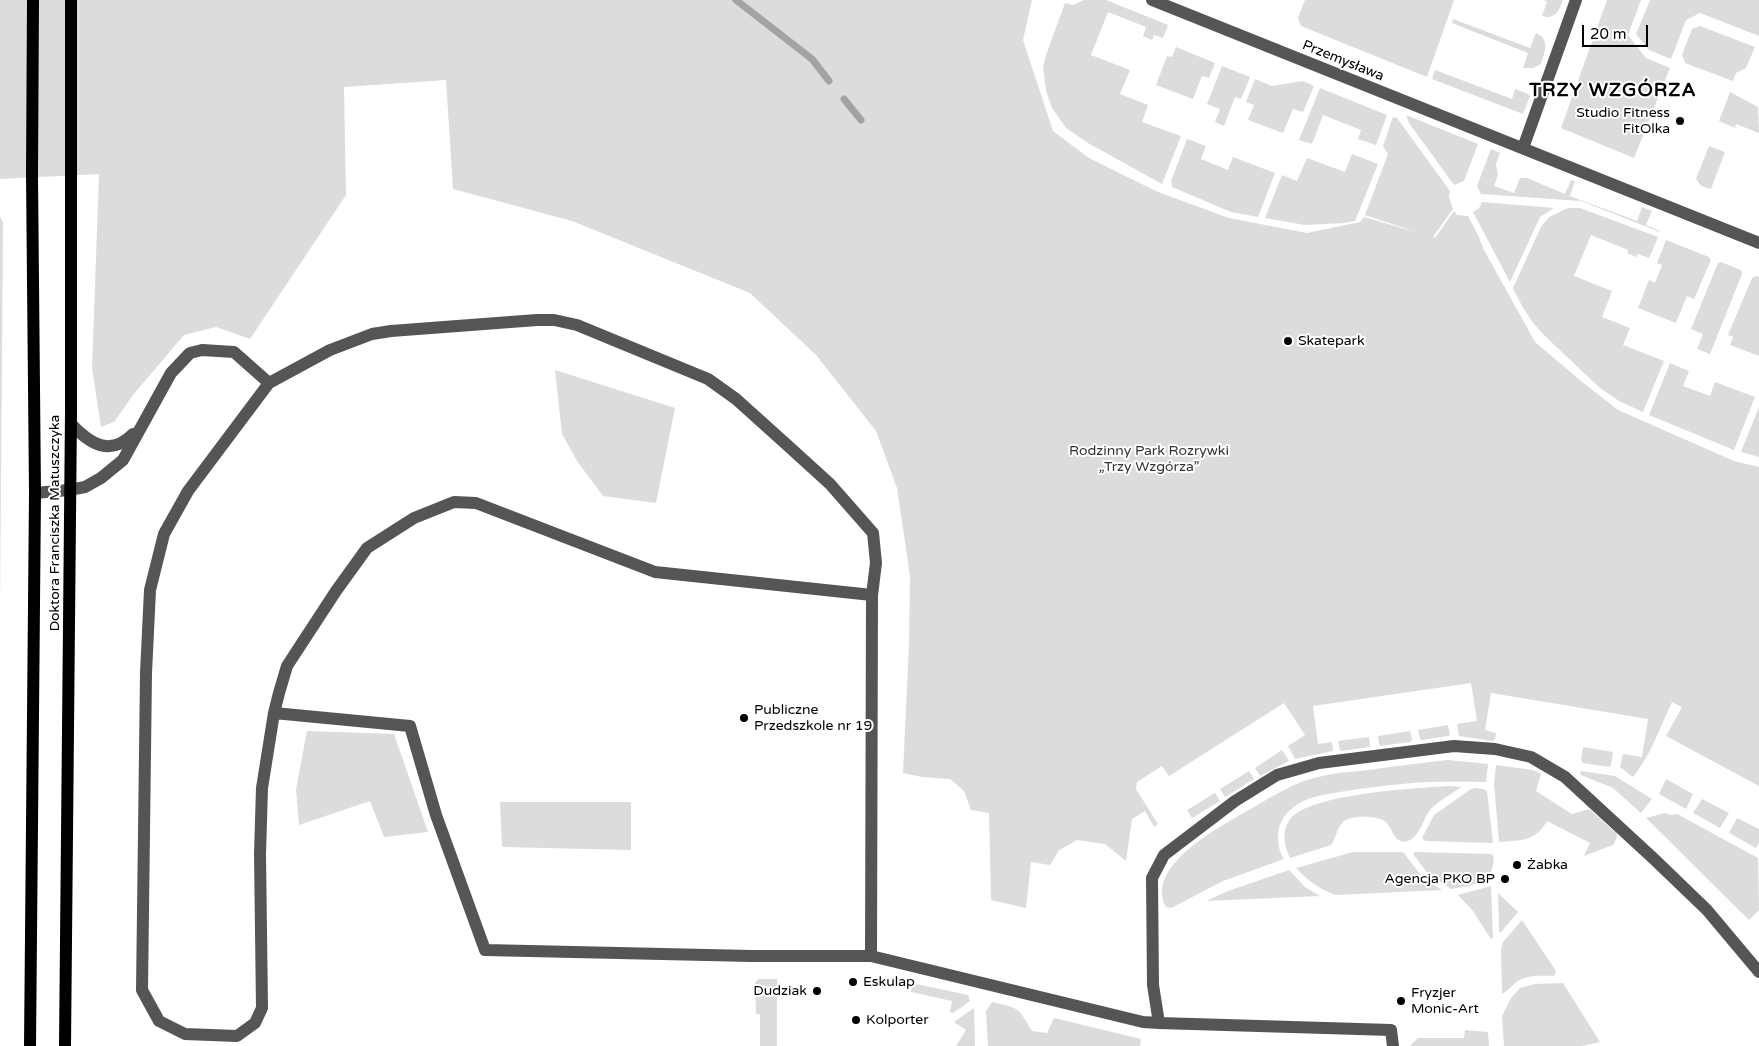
<!DOCTYPE html>
<html>
<head>
<meta charset="utf-8">
<style>
	body { margin:0 }
	#map { position:relative; width:1759px; height:1046px; overflow:hidden; background:#fff; font-family:"Varela Round",sans-serif }
	canvas { display:block }
	.scale { position:absolute; left:1582px; top:25px; width:66px; height:22px; box-sizing:border-box; border:2px solid #000; border-top:0; padding-left:6px; font-size:15px; line-height:18px; white-space:nowrap; color:#000; -webkit-text-stroke:4px #fff; paint-order:stroke }
</style>
</head>
<body>
<div id="map">
<canvas width="1759" height="1046"></canvas>
<div class="scale">20 m</div>
</div>
<script>
const c = document.querySelector('canvas').getContext('2d');
c.lineJoin = 'round';
function fill(path, color) {
  c.fillStyle = color;
  c.fill(path, 'evenodd');
}
function stroke(path, color, width, dash) {
  c.strokeStyle = color;
  c.lineWidth = width;
  c.lineCap = dash ? 'butt' : 'round';
  c.setLineDash(dash || []);
  c.stroke(path);
}
function label(font, color, halo, rows, align = 'center') {
  c.font = font + ' "Varela Round",sans-serif';
  c.lineWidth = 4;
  c.setLineDash([]);
  c.textBaseline = 'middle';
  c.strokeStyle = halo;
  c.fillStyle = color;
  for (const [text, x, y, turn = 0] of rows) {
    c.save();
    c.translate(x, y);
    c.rotate((+turn || 0) * Math.PI / 180);
    c.textAlign = isNaN(turn) ? turn : align;
    if (halo) c.strokeText(text, 0, 0);
    c.fillText(text, 0, 0);
    c.restore();
  }
}
fill(new Path2D(`
	M0 0H1032L1023 40 1053 131 1089 158 1158 192 1229 218 1307 233 1360 222 1364 217 1419 233 1365 215 1388 154 1383 146 1393 117 1397 118 1450 191 1449 197 1453 209 1433 237 1435 238 1454 211 1457 215 1468 216 1478 235 1484 250 1535 342 1581 381 1618 410 1734 461 1759 467V786L1666 736 1682 707 1672 702C1660 727 1651 755 1633 777L1620 767 1623 754 1642 757 1648 719 1491 693 1485 730 1496 733 1495 739 1493 741 1459 736 1457 724 1477 721 1471 683 1313 706 1318 744 1332 742 1333 751 1295 759 1288 746 1305 735 1284 703 1169 776 1162 766 1137 782 1136 789 1158 824 1154 827 1145 811 1132 819 1126 861 1105 844 1077 840 1059 850 1050 865 1031 862 1026 908 991 900 989 813 971 810 964 791 950 779 922 777 903 773 909 644 910 576 897 488 876 431 816 355 750 293 572 221 453 189 446 80 344 87 346 195 250 339 216 327 184 335 133 395 114 422 101 427 92 368 99 174 0 179Z
	M1084 0H1106L1168 25 1163 38 1154 35 1152 40 1143 36 1146 27 1108 12 1091 55 1130 70 1120 94 1148 105 1142 122 1181 136 1162 184 1088 143 1066 128 1052 108 1046 91 1043 67 1046 55 1065 3 1073 5Z
	M1305 0H1454L1427 77 1301 26 1298 18Z
	M1544 0H1563C1559 11 1555 20 1542 16L1547 2Z
	M1607 0H1641L1628 35 1646 58 1670 68 1634 158 1561 128Z
	M1650 0H1759V36L1700 13 1686 20 1671 59 1649 50 1636 34Z
	M1453 19 1530 48 1536 33C1550 39 1545 52 1541 64L1533 68H1523L1528 53 1452 23Z
	M1700 26 1755 47 1746 68 1736 73 1733 81 1685 63 1682 55 1692 29Z
	M1176 47 1215 63 1209 78 1202 76 1193 99 1156 85 1167 56 1172 57Z
	M1222 66 1250 77 1241 99 1235 97 1224 126 1215 122 1220 109 1207 104Z
	M1435 70 1512 99 1515 89 1528 94 1530 96 1523 114 1432 79Z
	M1255 79 1272 86 1303 81 1314 86 1303 112 1293 109 1283 133 1248 120 1254 105 1246 102Z
	M1320 88 1387 115 1376 145 1358 139 1361 130 1323 115 1312 144 1299 140Z
	M1730 92 1758 107 1759 133 1736 124 1735 128 1719 121Z
	M1406 115 1478 144 1464 181 1454 185 1409 123Z
	M1187 139 1206 146 1201 159 1228 170 1233 157 1275 173 1258 217 1231 212 1172 187 1171 181Z
	M1709 146 1725 152 1711 189 1701 186 1696 179Z
	M1491 149 1500 153 1496 164 1498 175 1494 186 1514 193 1520 178H1527L1565 194 1571 180 1575 181 1570 196 1637 221 1642 207 1652 211 1646 225 1660 231V232L1581 201 1481 194 1477 186Z
	M1352 154 1378 164 1355 221 1344 223 1305 225 1265 218 1282 175 1297 181 1307 158 1345 172Z
	M1482 202 1554 208 1540 217 1510 282 1473 212 1479 208Z
	M1568 208H1580L1658 237 1649 258 1638 254 1636 257 1627 253 1628 250 1591 235 1574 276 1612 291 1602 317 1630 328 1623 345 1664 361 1643 412 1619 401 1600 388 1547 338 1534 324 1523 308 1513 288 1541 227 1549 217Z
	M0 216 3 223 0 607Z
	M1666 240 1709 257 1711 260 1694 299 1687 296 1676 323 1638 308 1649 280 1655 283 1662 265 1657 263Z
	M1721 262 1741 270 1742 274 1710 354 1697 349 1703 334 1691 329 1718 263Z
	M1756 276 1759 277V356L1730 345 1733 337 1728 335 1752 278Z
	M1670 363 1689 371 1683 386 1710 396 1715 382 1755 397 1734 450 1649 415Z
	M555 370 675 408 656 503 603 496 577 461 562 434Z
	M1759 407V457L1741 452Z
	M1448 725 1450 735 1448 736 1422 740 1420 739 1418 730Z
	M307 731 394 734 428 832 384 837 370 801 299 825 296 789Z
	M1410 731 1412 740 1410 742 1380 746 1379 744 1378 736Z
	M1369 737 1370 747 1341 751 1340 750 1338 741Z
	M1583 747 1613 752 1611 765 1609 767 1583 763 1581 760Z
	M1282 750 1289 761 1260 776 1255 768Z
	M1448 760 1488 764 1486 782C1436 780 1395 783 1346 791 1330 794 1312 795 1298 804 1287 811 1279 821 1278 834 1278 843 1279 852 1284 859L1223 881 1171 908 1166 907C1144 866 1220 827 1247 811 1272 797 1295 781 1323 776 1338 772 1353 772 1368 770 1395 766 1421 763 1448 760Z
	M1496 765 1533 770 1541 774 1536 791 1572 814 1589 809 1616 833 1617 837 1613 845 1584 856 1590 843 1547 821C1535 842 1522 840 1499 842L1494 784Z
	M1249 771 1254 779 1225 797 1220 789Z
	M1581 771 1615 776 1652 799 1641 813 1613 788 1581 775 1580 773Z
	M1666 779 1693 794 1686 809 1659 794Z
	M1448 786 1461 787C1452 794 1438 801 1430 810 1423 819 1420 837 1408 841 1395 845 1393 830 1387 823 1380 815 1350 815 1343 822 1337 828 1336 838 1331 845L1290 858C1284 845 1281 830 1291 818 1312 794 1415 788 1448 786Z
	M1476 788 1483 789 1487 791 1493 842 1492 843 1426 841 1423 840V836L1434 815 1471 789Z
	M1215 793 1220 801 1192 818 1187 810Z
	M1702 799 1729 813 1720 828 1693 813Z
	M500 802H631V850L502 847Z
	M1665 813 1671 815 1677 814 1758 858 1759 910 1749 920 1646 818Z
	M1737 818 1759 829V842L1756 848 1729 833Z
	M1353 852H1403L1424 879 1442 890 1335 895C1318 888 1308 881 1296 868Z
	M1415 852 1492 854 1494 858C1493 863 1493 870 1490 874 1481 885 1464 887 1451 889L1428 874 1413 854Z
	M1289 870 1305 887 1320 896 1206 901 1228 891Z
	M1491 886 1493 938 1491 939 1473 911 1458 895Z
	M1498 893 1518 912 1501 932H1499Z
	M1522 920 1556 971 1554 976C1541 976 1525 974 1514 984 1510 988 1507 991 1502 994L1501 949 1503 942Z
	M758 979H777V1046H760V1014H756L755 983Z
	M1563 983 1600 1042 1582 1046H1504L1502 1016 1511 998 1520 988 1535 984Z
	M916 984 968 995 970 1001 953 1013 950 1012 952 1001 911 992 912 986Z
	M992 1002C1021 1009 1017 1006 1032 1031L1047 1033 1054 1018 1141 1039 1140 1046H988L986 1011Z
	M974 1008 975 1046H956L966 1030 954 1022Z
	M1465 1030 1488 1032 1489 1046H1410L1418 1038H1464Z`), '#dcdcdc');
stroke(new Path2D(`
	M736 0 812 59 829 81
	M844 99 861 120`), '#a3a3a3', 7);
stroke(new Path2D(`
	M1152 0 1759 243
	M1523 148 1576 0
	M71 424C90 444 110 457 133 434
	M35 493 69 490 85 487 101 478 123 460 171 373 190 353 202 350 234 352 269 383
	M274 713 410 726 436 815 485 950 751 956H871L1143 1022 1159 1023
	M871 956 872 595 876 563 873 533 830 484 786 444 736 399 708 379 577 325 554 320H537L391 331 372 334 330 350 269 383 188 491 164 534 150 590 146 673 142 990 159 1021 185 1034 237 1036 255 1023 262 1008 260 854 262 788 274 713 279 693 287 666 336 591 367 548 414 518 454 502 476 503 655 572 872 595
	M1393 1046 1391 1030 1159 1023 1153 985 1152 878 1164 855 1235 801 1277 775 1319 763 1454 746 1495 749 1531 757 1565 777 1654 859 1707 910 1759 972`), '#555', 12);
stroke(new Path2D(`
	M30 1046 35 493 32 175 33 0
	M65 1046 71 412V0`), '#000', 12);
for (const [x, y, r, color] of [
	[1680,121,5,"#000"],
	[1288,341,5,"#000"],
	[744,718,5,"#000"],
	[1517,865,5,"#000"],
	[1505,879,5,"#000"],
	[853,982,5,"#000"],
	[817,991,5,"#000"],
	[1401,1001,5,"#000"],
	[856,1020,5,"#000"]
]) {
  const dot = new Path2D();
  dot.arc(x, y, r, 0, 2 * Math.PI);
  c.fillStyle = color;
  c.fill(dot);
  stroke(dot, '#fff', 2);
}
label('14px', '#000', '#fff', [
	["Przemysława",1343,61,22],
	["Doktora Franciszka Matuszczyka",55,523,-90]
]);
label('14px', '#000', '#fff', [
	["Studio Fitness",1670,113,"right"],
	["FitOlka",1670,129,"right"],
	["Skatepark",1298,341],
	["Publiczne",754,710],
	["Przedszkole nr 19",754,726],
	["Żabka",1527,865],
	["Agencja PKO BP",1495,879,"right"],
	["Eskulap",863,982],
	["Dudziak",807,991,"right"],
	["Fryzjer",1411,993],
	["Monic-Art",1411,1009],
	["Kolporter",866,1020]
], 'left');
label('14px', '#333', '#fff', [
	["Rodzinny Park Rozrywki",1149,451],
	["„Trzy Wzgórza”",1149,467]
]);
c.letterSpacing = '1px';
label('bold 19px', '#000', '#fff', [
	["TRZY WZGÓRZA",1613,91]
]);
c.letterSpacing = '0px';
</script>
</body>
</html>
